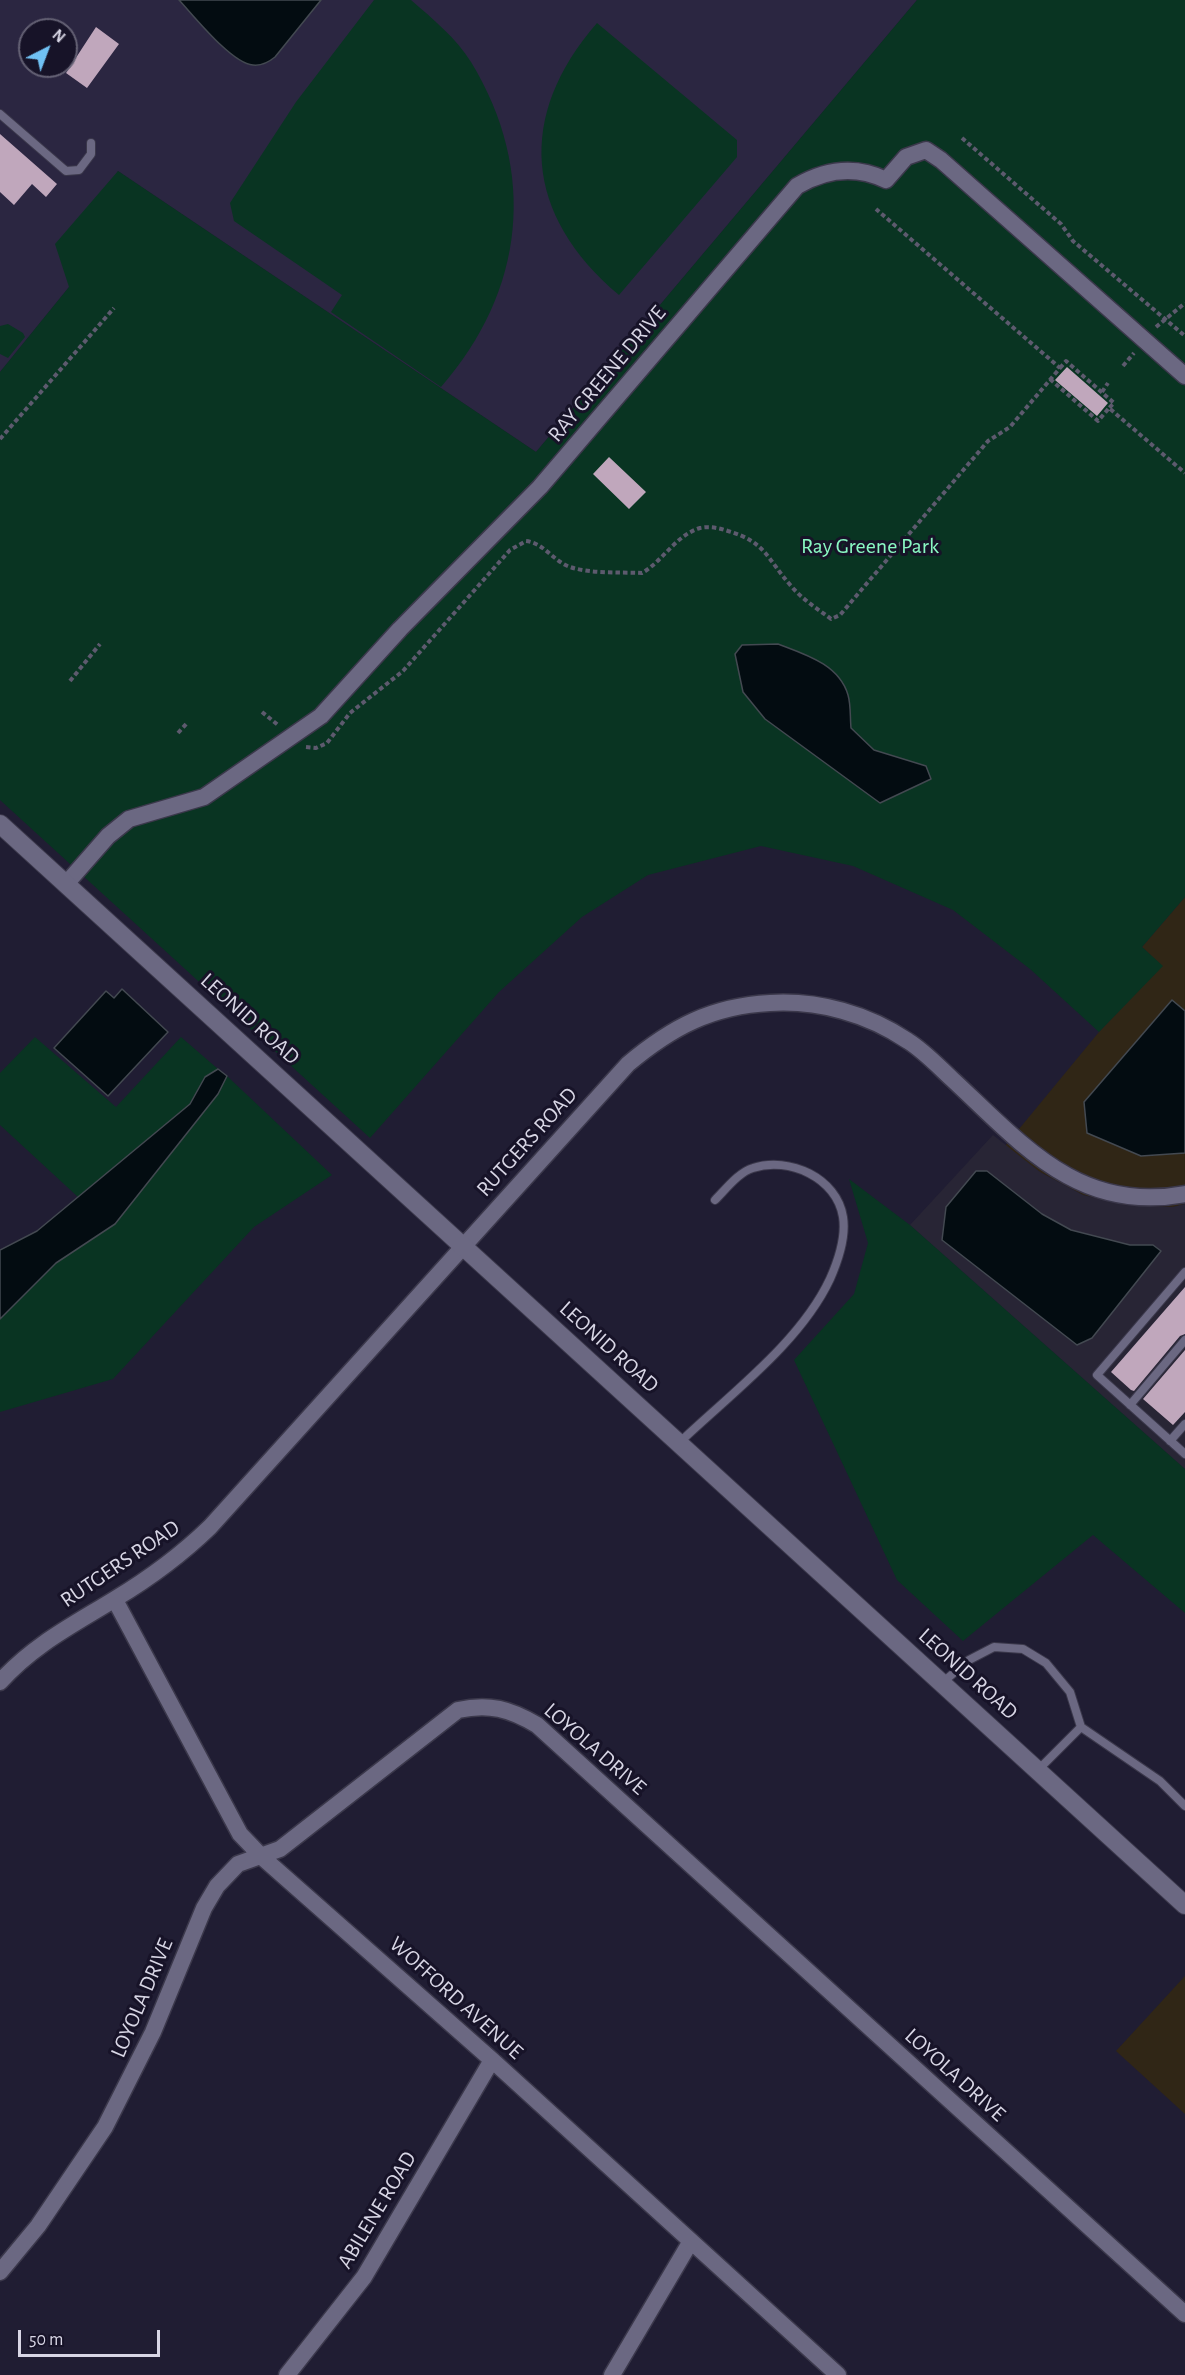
<!DOCTYPE html>
<html>
<head>
<meta charset="utf-8">
<style>
	body { margin:0 }
	#map { position:relative; width:1185px; height:2375px; overflow:hidden; background:#201d33; font-family:"Alegreya Sans",sans-serif }
	canvas { display:block }
	.north { position:absolute; left:18px; top:18px; width:60px; height:60px; box-sizing:border-box; background:#171328; border:2px solid #646174; border-radius:50%; rotate:42deg; font-size:16px; font-weight:700; line-height:24px; text-align:center; color:#d8d6e5 }
	.north::after { content:''; display:block; margin:auto; width:21px; height:27px; background:#70c1f4; clip-path:polygon(50% 0,100% 100%,50% 72%,0 100%) }
	.scale { position:absolute; left:18px; top:2330px; width:142px; height:27px; box-sizing:border-box; border:3px solid #d8d6e5; border-top:0; padding-left:8px; font-size:18px; line-height:21px; white-space:nowrap; color:#d8d6e5; -webkit-text-stroke:4px #171328; paint-order:stroke }
</style>
</head>
<body>
<div id="map">
<canvas width="1185" height="2375"></canvas>
<div class="north">N</div>
<div class="scale">50 m</div>
</div>
<script>
const c = document.querySelector('canvas').getContext('2d');
c.lineJoin = 'round';
function fill(path, color) {
  c.fillStyle = color;
  c.fill(path, 'evenodd');
}
function stroke(path, color, width, dash) {
  c.strokeStyle = color;
  c.lineWidth = width;
  c.lineCap = dash ? 'butt' : 'round';
  c.setLineDash(dash || []);
  c.stroke(path);
}
function label(font, color, halo, rows, align = 'center') {
  c.font = font + ' "Alegreya Sans",sans-serif';
  c.lineWidth = 6;
  c.setLineDash([]);
  c.textBaseline = 'middle';
  c.strokeStyle = halo;
  c.fillStyle = color;
  for (const [text, x, y, turn = 0] of rows) {
    c.save();
    c.translate(x, y);
    c.rotate((+turn || 0) * Math.PI / 180);
    c.textAlign = isNaN(turn) ? turn : align;
    if (halo) c.strokeText(text, 0, 0);
    c.fillText(text, 0, 0);
    c.restore();
  }
}
fill(new Path2D(`
	M1185 897V1204L1173 1207 1125 1205 1083 1195 1040 1172 1005 1146 1099 1032 1162 966 1142 947Z
	M1185 1976V2114L1116 2051Z`), '#302616');
fill(new Path2D(`
	M993 1135 1040 1172 1083 1195 1125 1205 1173 1207 1185 1204V1469L910 1225Z`), '#282535');
fill(new Path2D(`
	M0 0H917L536 452 118 171 69 287 0 372ZM30 30H66V66H30Z`), '#2b2641');
fill(new Path2D(`
	M374 0H411C433 19 456 38 471 62 538 172 525 291 441 387L331 312 342 295 234 221 230 203 296 102Z
	M917 0H1185V897L1142 947 1163 966 1099 1032 1030 969 953 910 853 866 761 846 648 875 582 917 499 992 370 1138 0 800V372L69 287 55 244 118 171 536 452Z
	M597 23 737 140V157L619 295C524 215 516 116 597 23Z
	M8 324 23 333 25 337 8 358 0 354V326Z
	M35 1037 116 1107 181 1037 218 1069 205 1077 190 1104 78 1197 0 1125V1073Z
	M227 1076 332 1175 254 1227 113 1379 0 1412V1319L56 1263 115 1224 218 1094Z
	M849 1179 910 1225 1185 1469V1613L1093 1535 963 1641 897 1580 794 1360 854 1294 868 1243Z`), '#093422');
const water = new Path2D(`
	M179 0H321L275 57C269 62 262 66 253 65 232 64 194 16 179 0Z
	M778 644C804 654 839 664 848 695 851 705 850 718 851 728L874 750 926 766 931 779 880 803 765 719 743 692 735 654 742 645Z
	M122 989 168 1032 108 1096 54 1048 106 991 114 998Z
	M1172 1000 1185 1011V1153L1141 1156 1087 1133 1084 1102Z
	M218 1069 227 1076 218 1094 115 1224 56 1263 0 1319V1250L37 1231 190 1104 205 1077Z
	M976 1171H987L1042 1214 1071 1230 1130 1245H1153L1161 1251 1092 1338 1077 1345 942 1240 946 1207Z`);
fill(water, '#030c11');
stroke(water, '#434951', 1.5);
fill(new Path2D(`
	M96 27 119 44 87 88 66 73Z
	M0 134 57 184 46 197 32 184 14 205 0 192Z
	M1067 367 1108 403 1097 416 1055 380Z
	M609 457 646 492 629 509 593 474Z
	M1185 1287V1334L1180 1336 1134 1391 1131 1390 1111 1372Z
	M1185 1350V1412L1173 1425 1143 1399Z`), '#c0a7bc');
const lane = new Path2D(`
	M0 114 66 171 79 170 91 154V143
	M1185 1272 1097 1375 1185 1454
	M1130 1405 1185 1340
	M1170 1441 1185 1424
	M679 1443C729 1395 800 1343 830 1279 838 1261 846 1236 843 1217 837 1178 789 1156 753 1168 739 1172 726 1189 715 1200
	M942 1683 969 1660 994 1647 1023 1649 1046 1663 1070 1692 1081 1727 1160 1781 1185 1806
	M1038 1770 1081 1727`);
const street = new Path2D(`
	M66 884 108 836 129 819 204 797 321 716 400 629 540 487 797 186C826 169 855 165 886 180L906 157 926 150 941 160 1185 376
	M115 1600 240 1834 262 1857 492 2060 838 2375
	M0 1682C33 1645 73 1625 115 1599 150 1578 181 1555 210 1527L628 1064C672 1027 712 1006 770 1003 819 1000 868 1014 908 1041 924 1051 938 1066 952 1079 1022 1144 1079 1214 1185 1194
	M0 2272 38 2226 105 2127 153 2032 204 1908 217 1886 238 1864 280 1849 458 1710C489 1703 510 1709 537 1725L1185 2314
	M287 2375 364 2277 492 2060
	M612 2375 691 2241`);
const secondary = new Path2D(`
	M0 824 1185 1905`);
stroke(lane, '#3b384b', 10);
stroke(street, '#3b384b', 19);
stroke(secondary, '#3b384b', 20);
stroke(new Path2D(`
	M962 138 1061 224 1073 241 1185 336
	M1156 327 1185 303
	M1123 366 1134 353
	M1060 368 1066 361 1114 403 1109 408
	M1050 379 1098 421 1109 408 1185 473
	M1102 392 1108 383
	M0 439 114 308
	M70 681 100 644
	M262 712 278 725
	M178 733 188 722
	M306 747 316 748 327 743 350 713 403 671 510 550 526 541C544 543 553 561 570 567 591 574 620 572 642 573 663 561 676 535 700 528 710 526 719 528 728 531 766 542 767 559 792 587 803 600 818 609 831 619L840 615 988 441 1010 427 1060 368 876 209`), '#5d5a6e', 4, [4.5, 3]);
stroke(lane, '#6b6882', 8);
stroke(street, '#6b6882', 16);
stroke(secondary, '#6b6882', 18);
label('22px', '#d8d6e5', '#171328', [
	["RAY GREENE DRIVE",607,374,-50],
	["LEONID ROAD",250,1019,42],
	["RUTGERS ROAD",527,1142,-48],
	["LEONID ROAD",609,1347,42],
	["RUTGERS ROAD",120,1564,-34],
	["LEONID ROAD",968,1674,42],
	["LOYOLA DRIVE",595,1749,41],
	["LOYOLA DRIVE",142,1998,-67],
	["WOFFORD AVENUE",456,1998,42],
	["LOYOLA DRIVE",955,2075,42],
	["ABILENE ROAD",377,2210,-59]
]);
label('22px', '#8af9c3', '#171328', [
	["Ray Greene Park",870,546]
]);
</script>
</body>
</html>
